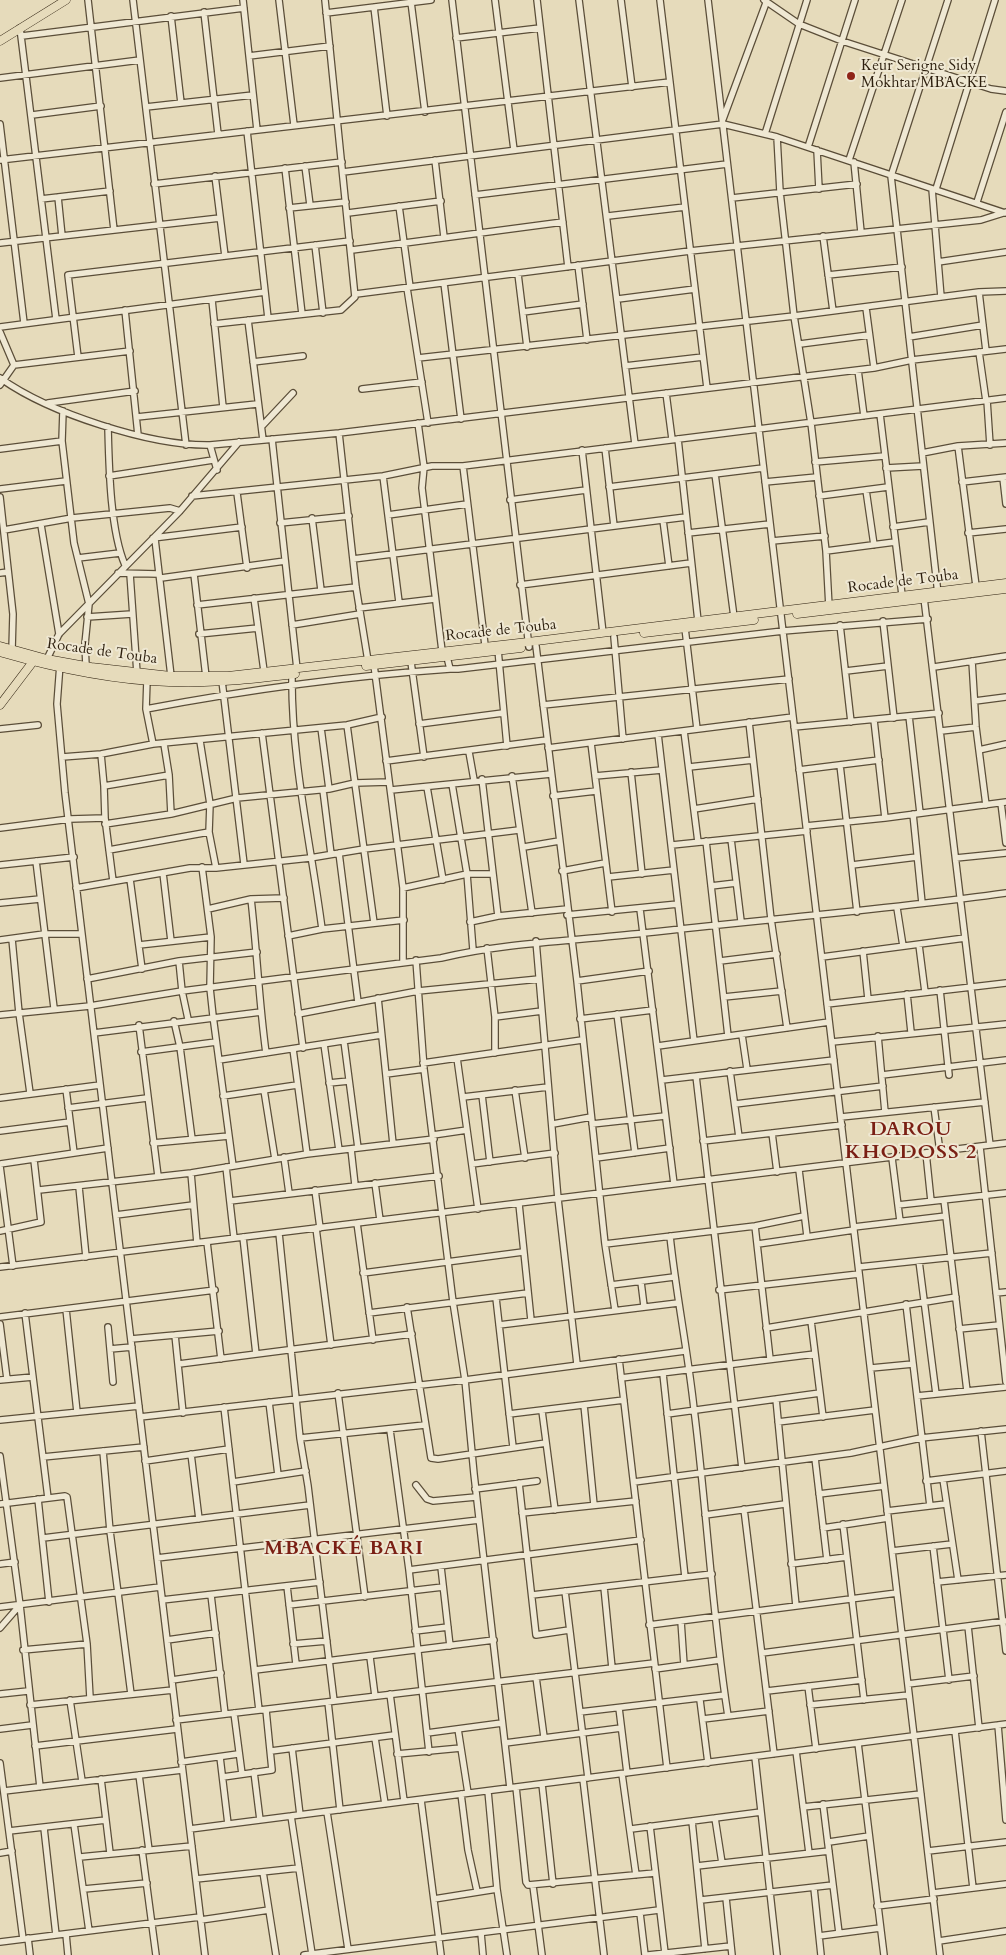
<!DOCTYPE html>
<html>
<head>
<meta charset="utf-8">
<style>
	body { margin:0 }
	canvas { display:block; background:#e6dbbb }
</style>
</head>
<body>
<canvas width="1006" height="1955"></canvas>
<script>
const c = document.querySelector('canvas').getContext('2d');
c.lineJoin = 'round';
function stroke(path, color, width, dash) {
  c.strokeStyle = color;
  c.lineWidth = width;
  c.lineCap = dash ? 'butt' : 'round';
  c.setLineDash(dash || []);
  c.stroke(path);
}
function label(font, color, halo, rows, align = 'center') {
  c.font = font + ' Cardo,serif';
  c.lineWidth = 4;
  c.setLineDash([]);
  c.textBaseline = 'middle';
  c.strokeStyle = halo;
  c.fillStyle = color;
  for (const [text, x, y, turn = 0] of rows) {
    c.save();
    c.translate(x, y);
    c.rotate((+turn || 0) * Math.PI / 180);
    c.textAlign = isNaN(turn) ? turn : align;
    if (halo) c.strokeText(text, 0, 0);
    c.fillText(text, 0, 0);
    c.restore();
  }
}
const minor = new Path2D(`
	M88 0 114 230
	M133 0 186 445
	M243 0 257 130
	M279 0 294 125
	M452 0 529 647
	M495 0 514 150
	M537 0 568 267
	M579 0 635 444
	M621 0 632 87
	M660 0 707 388
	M708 0 940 1955
	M764 0 799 24 842 41 991 89 1006 91
	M411 2 425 112
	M374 7 387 116
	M204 12 218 134
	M326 13 431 0
	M171 16 181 103
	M20 28 56 319
	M22 36 244 8
	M456 38 540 28
	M249 56 330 46
	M0 78 140 60
	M146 107 253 95
	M32 115 101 106
	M723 119 766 3
	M0 124 24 323
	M247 131 268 318
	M765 134 807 0
	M777 137 780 192 794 316 811 423 826 551 829 607
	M808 147 855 0
	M817 150 819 189
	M0 160 670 82
	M435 160 444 237
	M849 160 902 0
	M854 162 861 232
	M305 166 310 205
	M285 168 302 314
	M343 172 723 124 777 137 1005 213
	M215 176 225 256
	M154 184 342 162
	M932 189 941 297
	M936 189 995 0
	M475 195 727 164
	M58 197 62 236
	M732 198 857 184
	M41 199 110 191
	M977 202 1006 112
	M399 206 410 287
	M289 208 346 202
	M348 213 441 201
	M608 216 685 207
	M823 236 833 311
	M0 243 220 218
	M315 245 323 313
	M352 250 563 222
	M938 262 1006 252
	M578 265 587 340
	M518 274 527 347
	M828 275 902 267
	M444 283 461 419
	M407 288 428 423
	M979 292 986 351
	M356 294 690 251 981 220 1006 212
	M618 299 695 289
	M212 300 223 407
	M866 308 874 368
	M125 310 138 435
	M523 312 583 304
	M248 320 263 440
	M214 324 341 310 355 297 325 0
	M0 327 265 292
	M0 332 14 365 0 385
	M909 337 983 325
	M800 344 869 335
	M979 352 986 401
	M78 357 68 275 350 241
	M418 358 794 316 979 292 1006 291
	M253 362 303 356
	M14 365 130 351
	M625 366 703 357
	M858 370 864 416
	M0 378C49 413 150 446 210 445L339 433 874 368 912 360 1006 349
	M362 389 422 382
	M666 393 672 439
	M987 400 990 445
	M48 403 135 391
	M63 411 62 441 74 543 89 604 85 644 86 666
	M880 414 902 595
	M137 417 257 404
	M418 423 424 467 422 488 442 651
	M262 426 293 393
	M108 427C109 466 110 530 125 565
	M339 433 356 587 368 661
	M272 439 297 669
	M678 439 698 621
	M210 445 217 470
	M958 446 976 586
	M605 448 614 526
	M0 449 62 441
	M582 450 603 633
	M922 453 958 446 1006 443
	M815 462 884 456
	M463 466 485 645
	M886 468 923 466
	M715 474 734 617
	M109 476 213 460
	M383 476 399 602
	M1003 478 1006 504
	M765 482 817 477
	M962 482 1006 477
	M609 487 763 468
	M0 489 66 481
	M866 490 874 545
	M237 493 247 568
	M192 496 383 476 432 466H463L1006 398
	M819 496 888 487
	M0 497 13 614 12 650
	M510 500 586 490
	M388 515 467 504
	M312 518 321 590
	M663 520 669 566
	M280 523 349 516
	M41 525 59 634
	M893 527 929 522
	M4 530 72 518 170 508 180 511
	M688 533 770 524
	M968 533 1006 529
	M153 538 242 527
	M155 539 171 676
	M772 541 825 536
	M826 551 895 542
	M78 558 120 553
	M353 559 686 517
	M0 573 8 572
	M118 573 158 574
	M130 574 137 673
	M194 574 206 677
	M161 578 285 561
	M520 585 691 563
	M938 594 891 176 948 0
	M254 598 264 671
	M924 598 990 1145
	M197 605 356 587
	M359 608 435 599
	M87 617 132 614
	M883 621 894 718
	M292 625 360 614
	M840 625 851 722
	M685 628 697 729
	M199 634 258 628
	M614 637 623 739
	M536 646 577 981 605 1244 615 1310
	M498 650 507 746
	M447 657 450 669H458L783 631 928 619
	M47 659 59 634 180 511 239 442
	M972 661 976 727 986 805
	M411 662 424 757
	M60 664 57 704 65 793 205 1955
	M374 665 403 888V962
	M934 667 1006 656
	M846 671 888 666
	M292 674C291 760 311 844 322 929
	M147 680 146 709 153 744
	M222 681 244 864
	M975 701 1006 697
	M543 705 789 679
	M146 709C246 690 348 676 450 669
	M909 716 920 813
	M874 720 885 818
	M749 722 771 919 787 1028
	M419 724 503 713
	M347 725 374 923
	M794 727 939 713
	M321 728 329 789
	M0 729 38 725
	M684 731 698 842
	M941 731 976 727
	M262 733 303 1048
	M658 734 694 1041
	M200 741 210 804 209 832 216 868
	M591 743 612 912
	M164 744 169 775 171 814
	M548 748 793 717
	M979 750 1006 744
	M469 752 474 780
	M101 754 104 786 105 818 113 881
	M62 757 101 754 153 744 347 725 382 717
	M386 761 547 740
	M840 765 857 912
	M689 767 753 760
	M799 770 879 760
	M631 772 642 874
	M512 776 532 913
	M595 776 662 770
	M482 779 498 916
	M452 784 467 874 473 950
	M104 786 169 775
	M427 787 443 880
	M323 790 331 854
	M391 790 551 774
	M553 796 596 791
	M1001 803 1006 843
	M694 809 758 799
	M913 814 922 903
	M105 824 171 814 237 798 329 789 355 783 389 782
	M806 826 885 818 1006 802
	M0 828 70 819 105 818
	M731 839 741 921
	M706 841 728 1036
	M672 845 807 831
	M524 847 559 841
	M109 850 209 832
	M339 853 358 1002
	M956 858 1006 853
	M36 861 54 1008
	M0 865 74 857
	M852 865 917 857
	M202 867 211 937 210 988 213 1016 233 1166
	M562 871 605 863
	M163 873 171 941
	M608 877 674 870
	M130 879 142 969
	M711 886 736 883
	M76 888 190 868H216L310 858 364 849 519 830
	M403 888 467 874H493
	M251 899C257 951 259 1002 266 1053
	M0 903 40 899
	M897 908 903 946
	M208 909 251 899 284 898
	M640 909 674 1184
	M567 915 678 904
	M470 922 498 916 567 909
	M288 936 322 929 404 920
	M12 939 19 1013 30 1093
	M0 940 44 934H82
	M536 941 558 1199 577 1364
	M139 945 211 937
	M919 945 925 992
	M487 948 495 1017V1053
	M863 951 868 999
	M822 957 965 938
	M416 960 424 1069 453 1302 465 1380 474 1474 510 1788
	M179 961 182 991 188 1019
	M720 961 777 954
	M87 979 179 961 257 952
	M577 981 649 971
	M940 990 949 1075
	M907 994 911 1032
	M724 997 782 991
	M378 998 393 1144
	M827 1004 1006 983
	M298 1014 418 991 539 979
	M617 1014 635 1153
	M0 1015 90 1006 182 991 441 958C508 942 576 941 644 933 765 919 886 910 1006 893
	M495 1017 542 1011
	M580 1019 653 1010
	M174 1021 180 1047 192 1139
	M139 1025 158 1176
	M94 1033 261 1012
	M742 1035 747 1069
	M878 1036 885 1112
	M344 1041 358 1148
	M832 1042 1006 1024
	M324 1044 339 1150
	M658 1046 829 1022
	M293 1049 307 1154
	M141 1052 216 1042
	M457 1058 478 1209
	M219 1060 381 1035
	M423 1063 582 1040
	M730 1071 739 1137
	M386 1074 424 1069
	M882 1075 1006 1060
	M696 1076 742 1468
	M662 1080 834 1060
	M329 1083 349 1081
	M66 1089 74 1153
	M264 1090 275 1159
	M515 1090 525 1158
	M482 1095 490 1162
	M223 1096 297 1085
	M463 1097 548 1087
	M0 1098 100 1085
	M735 1104 883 1086
	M934 1107 940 1152
	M68 1108 147 1098
	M841 1117 985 1102
	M553 1124 591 1117
	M592 1124 665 1116
	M0 1131 70 1122
	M772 1133 777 1172
	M433 1135 467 1130
	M703 1141 842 1125
	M153 1143 229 1136
	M980 1147 1006 1382
	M351 1149 355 1185
	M926 1153 931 1201
	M284 1157 289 1193
	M596 1158 670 1148
	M892 1158 900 1221
	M0 1164 108 1148
	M472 1164 555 1153
	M0 1166 13 1266
	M226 1167 234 1238
	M799 1170 807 1236
	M191 1173 197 1243
	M375 1183 380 1220
	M79 1187 86 1257
	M39 1190 191 1173 307 1154 434 1139
	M315 1190 320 1228
	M944 1200 967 1391
	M230 1201 439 1176
	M519 1204 531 1320
	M898 1205 1006 1193
	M116 1215 193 1205
	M357 1223 373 1340
	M755 1226 770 1359
	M854 1227 946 1216
	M316 1228 331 1345
	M0 1231 41 1222 34 1160
	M279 1233 300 1438 425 1425
	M670 1236C676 1294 688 1352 694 1409 707 1511 712 1614 728 1716
	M243 1237 256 1354
	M207 1242 221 1359
	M605 1244 755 1226 804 1216
	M758 1244 854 1230
	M919 1261 936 1394
	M0 1267 1006 1143
	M859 1267 992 1253
	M363 1273 523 1252
	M641 1282 644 1306
	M611 1285 674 1277
	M719 1290 859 1274
	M996 1293 1006 1292
	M496 1298 513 1447
	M906 1304 930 1506
	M407 1307 431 1458 438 1459 546 1443
	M66 1309 77 1412
	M25 1313 48 1498
	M369 1313 528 1293
	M0 1317 215 1290
	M811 1321 823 1417
	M0 1324 7 1379
	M499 1325 678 1303
	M108 1327 113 1382
	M766 1328 956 1297
	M959 1329 999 1325
	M175 1335 183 1413
	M131 1339 219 1331
	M110 1349 132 1347
	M619 1359 667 1768
	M179 1364 412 1334
	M871 1368 913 1364
	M663 1374 685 1577
	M621 1378 815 1354
	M0 1380 33 1377
	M338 1393 365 1597
	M917 1396 1006 1387
	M776 1399 796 1606
	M269 1402 278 1475
	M584 1405 594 1505
	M224 1407 259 1710
	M542 1411 555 1510
	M509 1414 624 1400
	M667 1414 820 1393
	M140 1417 465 1380 685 1351
	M0 1420 139 1406
	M778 1422 875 1410
	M390 1430 409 1570 429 1752
	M981 1431 1006 1651
	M300 1438 308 1486 334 1701
	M103 1451 110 1531 131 1694
	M191 1454 199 1519
	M0 1456 20 1605 40 1787
	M43 1457 144 1447
	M815 1458 827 1560
	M145 1461 229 1449
	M943 1479 958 1580
	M926 1481 1006 1471
	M233 1482 306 1471
	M634 1482 851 1453 921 1438 1006 1429
	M519 1483 536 1635 569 1630
	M416 1485 427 1499 433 1501 476 1497
	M475 1489 537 1481
	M819 1494 884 1486
	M38 1499 49 1602
	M0 1504 65 1496 67 1497 87 1644 90 1698
	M744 1509 774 1754
	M887 1511 946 1504
	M522 1513 636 1501
	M705 1515 785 1504
	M843 1524 864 1700
	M823 1528 888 1518
	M43 1538 310 1505
	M933 1546 949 1680
	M892 1551 952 1544
	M157 1558 479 1520
	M0 1564 15 1562
	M791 1564 847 1557
	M441 1567 450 1646
	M409 1570 641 1540
	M937 1582 1006 1575
	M287 1586 296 1664
	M604 1587 612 1668
	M565 1591 588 1778
	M211 1595 225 1714
	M532 1595 712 1574
	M162 1600 320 1582
	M289 1605 443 1587
	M0 1607 160 1587
	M681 1621 684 1665
	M649 1625 897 1593
	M968 1626 979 1728
	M0 1628 20 1605
	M415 1631 448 1627
	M167 1640 216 1633
	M293 1644 327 1641
	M23 1650 87 1644
	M762 1653 1006 1621
	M370 1657 375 1696
	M655 1669 720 1660
	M255 1670 494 1640
	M536 1677 544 1737
	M172 1680 221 1673
	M908 1684 974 1676
	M808 1686 816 1749
	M767 1691 862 1680
	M0 1694 28 1691
	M390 1694 404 1801
	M70 1700 82 1781
	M700 1700 708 1763
	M328 1702 340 1810
	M30 1705 173 1690
	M810 1705 909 1695
	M619 1708 627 1773
	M580 1712 725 1695
	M234 1713 242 1774
	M703 1719 769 1711
	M176 1720 654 1663
	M998 1725 1006 1820
	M0 1729 32 1725
	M458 1729 468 1793
	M955 1731 973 1888
	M427 1733 502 1723
	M375 1738 385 1804
	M505 1743 621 1728
	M858 1743 884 1955
	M35 1746 177 1729
	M292 1748 300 1815
	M271 1751 394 1735
	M796 1751 809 1853
	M397 1754 461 1748
	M220 1757 228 1824
	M755 1757 777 1955
	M181 1762 238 1754
	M0 1763 23 1939
	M254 1772 260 1820
	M622 1774 636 1875
	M139 1775 149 1850
	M223 1777 272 1770 266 1710
	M101 1779 110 1853
	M583 1779 604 1955
	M542 1784 553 1884
	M516 1787 526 1882 528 1885 655 1873
	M4 1791 182 1770
	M488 1791 497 1889
	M461 1794 468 1850 477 1891
	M421 1800 441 1955
	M823 1804 839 1933
	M803 1807 921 1794
	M327 1812 348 1949
	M291 1816 312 1954
	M715 1818 722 1863
	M692 1821 705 1949
	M74 1824 89 1931
	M650 1826 665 1953
	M44 1828 56 1935
	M190 1829 1006 1724
	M631 1829 761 1812
	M9 1831 106 1820
	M829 1842 869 1836
	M142 1850 156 1955
	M928 1851 1006 1842
	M0 1853 12 1851
	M80 1857 192 1846
	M697 1866 829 1851
	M263 1872 276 1955
	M196 1879 299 1868
	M533 1886 542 1955
	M814 1888 821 1955
	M84 1889 147 1883
	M933 1893 1006 1884
	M726 1898 732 1955
	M434 1899 497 1889 507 1955
	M701 1900 833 1885
	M877 1906 934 1899
	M640 1913 645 1955
	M201 1920 269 1910
	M481 1933 483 1955
	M66 1934 68 1955
	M819 1936 880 1928
	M28 1938 30 1955
	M939 1941 1006 1931
	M0 1942 200 1917
	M304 1955 659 1910
	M648 1955 731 1946`);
const major = new Path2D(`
	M0 41 66 0
	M797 614 1006 589
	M644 633 754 620
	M0 646 47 659 91 667 171 676H228L528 642 1006 583
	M0 652C55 668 112 680 169 682 211 684 253 679 295 674
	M366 666 521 648
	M0 705 35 659`);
stroke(minor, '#5b4e39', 8);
stroke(major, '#2d1f0e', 9);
stroke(minor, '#efe8d3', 5.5);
stroke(major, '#e6dbbb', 8);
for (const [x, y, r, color] of [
	[851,76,5,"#8f2418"]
]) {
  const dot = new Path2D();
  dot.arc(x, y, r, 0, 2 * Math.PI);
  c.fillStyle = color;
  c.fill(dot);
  stroke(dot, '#efe8d3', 2);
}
label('15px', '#2d1f0e', '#efe8d3', [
	["Keur Serigne Sidy",861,67],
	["Mokhtar MBACKE",861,84]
], 'left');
label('15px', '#2d1f0e', '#efe8d3', [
	["Rocade de Touba",903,582,-7],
	["Rocade de Touba",501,631,-6],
	["Rocade de Touba",102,652,8]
]);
c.letterSpacing = '1px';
label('bold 20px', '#7a1f14', '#efe8d3', [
	["DAROU",911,1130],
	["KHODOSS 2",911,1153],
	["MBACKÉ BARI",344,1549]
]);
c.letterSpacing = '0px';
</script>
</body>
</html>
